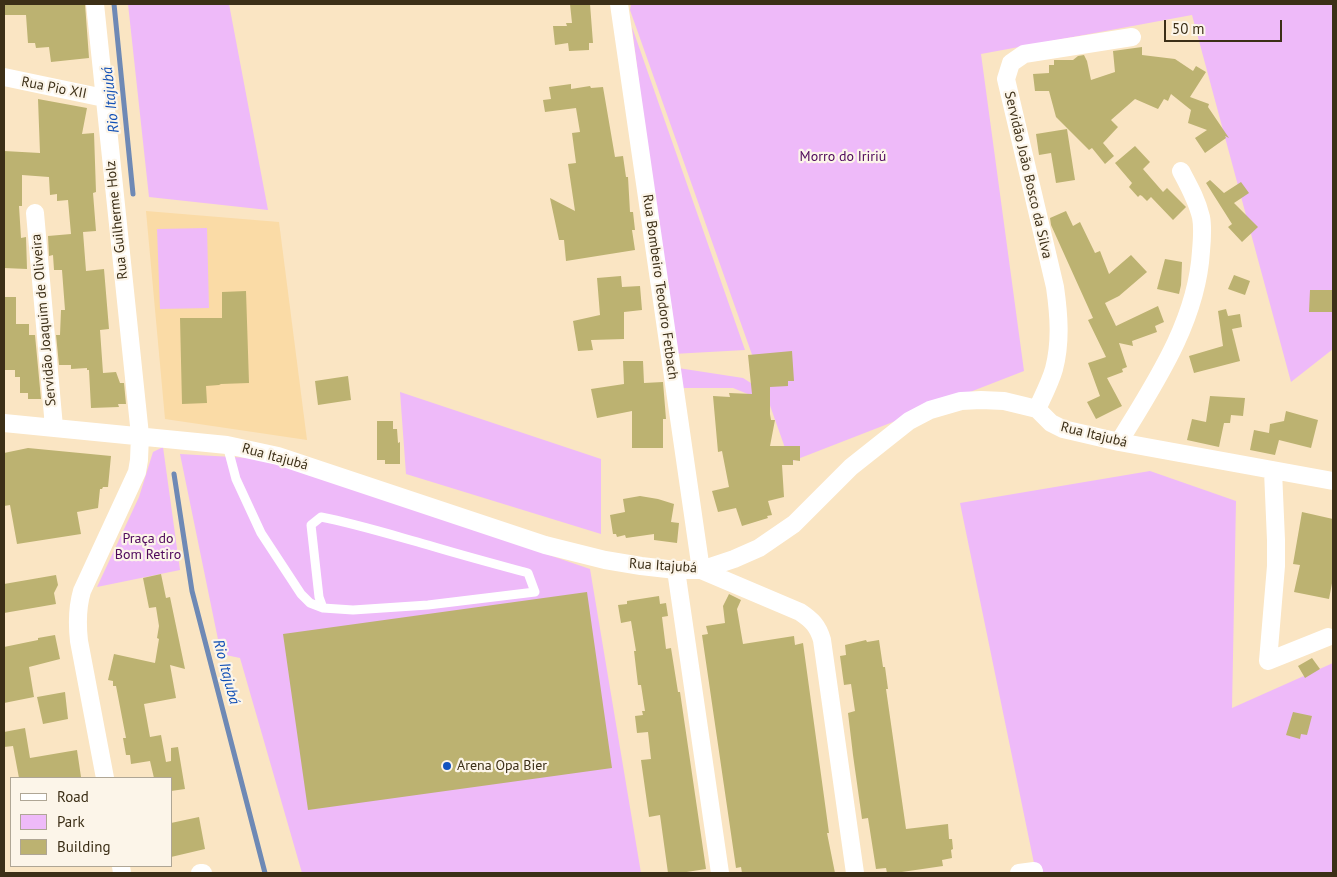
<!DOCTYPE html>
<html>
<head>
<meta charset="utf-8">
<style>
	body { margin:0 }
	#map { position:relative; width:1337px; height:877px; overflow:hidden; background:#fae5c3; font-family:"PT Sans",sans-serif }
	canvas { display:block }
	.frame { position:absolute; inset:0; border:5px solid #3c2f17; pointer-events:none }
	.legend { position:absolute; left:10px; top:777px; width:162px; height:90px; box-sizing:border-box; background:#fcf5e9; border:1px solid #afa695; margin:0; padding:6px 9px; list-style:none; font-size:15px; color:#3c2f17 }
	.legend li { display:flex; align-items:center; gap:10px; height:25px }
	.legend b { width:25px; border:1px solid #afa695 }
	.scale { position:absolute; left:1164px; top:20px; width:118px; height:22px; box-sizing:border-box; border:2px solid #3c2f17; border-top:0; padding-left:6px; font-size:15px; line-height:18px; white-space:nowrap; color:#3c2f17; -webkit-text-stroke:4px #fcf5e9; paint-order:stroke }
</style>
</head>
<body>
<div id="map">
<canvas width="1337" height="877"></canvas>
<div class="frame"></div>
<ul class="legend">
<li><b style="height:6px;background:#fff"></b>Road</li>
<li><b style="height:14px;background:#eebaf9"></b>Park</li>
<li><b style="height:14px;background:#bcb271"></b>Building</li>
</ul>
<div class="scale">50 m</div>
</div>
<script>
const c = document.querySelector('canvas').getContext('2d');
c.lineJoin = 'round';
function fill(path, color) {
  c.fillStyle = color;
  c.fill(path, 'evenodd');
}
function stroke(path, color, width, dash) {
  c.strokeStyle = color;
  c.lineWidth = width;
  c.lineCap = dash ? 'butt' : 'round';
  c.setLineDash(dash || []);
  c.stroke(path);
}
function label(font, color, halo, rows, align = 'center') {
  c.font = font + ' "PT Sans",sans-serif';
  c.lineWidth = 4.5;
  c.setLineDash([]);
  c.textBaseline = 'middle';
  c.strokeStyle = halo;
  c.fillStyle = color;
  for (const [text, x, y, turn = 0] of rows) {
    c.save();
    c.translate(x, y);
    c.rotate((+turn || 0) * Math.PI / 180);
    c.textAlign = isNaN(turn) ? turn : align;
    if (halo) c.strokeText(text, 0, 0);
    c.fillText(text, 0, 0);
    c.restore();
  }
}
fill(new Path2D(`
	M146 211 279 222 307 440 165 419Z`), '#fadba6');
fill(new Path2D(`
	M128 4H229L268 210 149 197Z
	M631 4H1333V349L1291 382 1192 15 981 54 1024 371 790 462 630 10Z
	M632 27 745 350 673 354Z
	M207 228 209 308 160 309 157 229Z
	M678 368 743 378 762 390 765 401 733 388H681Z
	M400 392 601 459V534L406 474Z
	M163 447 180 570 97 587 139 497 153 452Z
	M180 454 267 459 590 569 641 873H302L240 658 221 654Z
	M1150 471 1236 501 1232 708 1333 663V873H1036L960 503Z`), '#eebaf9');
stroke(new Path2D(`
	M114 4 133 194
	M174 474 192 591 265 873`), '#6e89b5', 5);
fill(new Path2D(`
	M4 4H85L89 58 51 62 49 47 36 48 35 43H28L26 15H4Z
	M570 4H590L593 43H589V50L569 51 568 43 555 45 553 26H567L566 23H572Z
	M1142 47V55L1175 59 1193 71 1196 66 1206 72 1190 97 1209 104 1208 107 1229 138 1225 136 1226 138 1205 153 1195 138 1207 130 1188 123 1191 110 1171 94 1168 101 1164 99 1158 109 1135 99 1111 120 1118 127 1103 143 1114 156 1105 164 1092 148 1089 150 1056 117 1049 91H1035L1033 74 1049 73V65H1054V60H1073L1078 56 1084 55 1087 61 1091 80 1115 72 1113 51Z
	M571 84V89L590 86 591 88 603 87 615 157 623 156 626 177H628L630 212H633L635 230H632L635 250 566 261 564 240H559L550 198 575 211 568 164 576 163 572 133 580 132 576 108 545 112 543 100 551 99 549 87Z
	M38 99 87 108 82 134 94 133 96 192 93 193 96 231 83 232 86 271 104 269 109 329 100 330 103 373 116 372 120 383H124L126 404H118L119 407 91 408 89 370H87V368L71 369V365H59L56 335H60L61 310H65L62 270H54L53 255 49 256 48 236 71 234 68 200 57 201V194L50 195 49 177 22 175V206H19L21 238 26 237 27 269 4 268V151L40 153Z
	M1067 129 1075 180 1056 183 1051 153 1039 155 1036 134Z
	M1135 146 1150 162 1143 169 1163 192 1167 188 1186 207 1173 220 1151 197 1147 201 1142 196 1140 195 1138 197 1129 187 1132 183 1115 163Z
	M1210 180 1224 193 1241 182 1249 193 1234 203 1258 227 1242 242 1228 227 1232 224 1206 183Z
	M1066 211 1073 226 1080 222 1095 253 1100 251 1109 274 1131 255 1147 272 1119 296 1105 303 1116 326 1158 306 1164 322 1155 326 1157 332 1132 341 1133 346 1119 343 1127 367 1122 369 1123 372 1107 378 1122 406 1096 419 1087 402 1100 396 1088 363 1106 357 1088 320 1093 318 1051 225 1050 218Z
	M1165 259 1182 262 1181 285 1179 294 1157 289Z
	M1234 275 1250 281 1245 295 1228 289Z
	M621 276 622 287 640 286 642 310 624 312V339L591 340 593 350 578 351 573 321 600 315 597 278Z
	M1310 290H1333V312H1309Z
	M246 291 249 383 221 384 219 385 206 386 207 403 182 404 180 318H222V292Z
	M4 297H16V324H29V335H35L41 399H28V393H20V377H15V370H4Z
	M1226 309 1228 316 1240 314 1242 327 1232 329 1240 361 1194 373 1189 356 1223 346 1218 311Z
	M792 351 794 381H788V386L770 387V414L771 420H775L770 446H800V461L793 460V465H782L784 497 768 501 772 515 767 516 768 518 742 526 736 508 718 512 712 491 729 487 722 451 718 452 713 396 730 397 729 393 752 394 748 355Z
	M623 361H643L644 383 663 382 666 419H663V448H632V411L597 418 591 389 624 384Z
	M348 376 351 400 318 405 315 381Z
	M1210 396 1245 398 1243 416 1231 415 1230 423H1224L1219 447 1187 440 1192 419 1206 422Z
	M1286 411 1318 420 1311 448 1279 440 1275 455 1250 450 1254 430 1269 433 1270 424 1284 421Z
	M377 421H393V429H397L398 443 400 442V464H385V460H377Z
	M28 448 111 456 108 487H103L102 489H100L98 508 77 512 81 534 17 544 10 505 4 506V453Z
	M640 496 658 499 674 504 671 522 679 523 677 543 654 540V534L626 538 625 535 617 537 616 534H613L610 515 625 512 623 499Z
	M1302 512 1333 519V578L1329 599 1294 592 1300 565 1293 564Z
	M161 574 166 598 170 597 185 669 170 665 176 698 144 704 150 737 161 735 166 762 171 761V748L178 747 185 789 171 791V778H154L150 761 131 764 130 755H126L123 738H126L116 686H113V681L108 680 114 654 155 663 159 639 157 638 159 626 156 607 149 608 143 578Z
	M56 575 58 585 54 593 56 604 4 613V584Z
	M587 592 612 768 308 810 283 634Z
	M729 594 741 600 737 609 743 644 794 636 795 645 803 643 829 833H827L835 873H742L741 867 736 868 702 635 708 634 706 626 725 623 723 606Z
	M659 596 660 604 666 603 668 616 662 617 666 649 671 648 678 692H680L706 869 680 873H668L660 815 649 817 641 760 651 759 648 732 637 733 635 716 643 715 642 711H645L641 685H638L634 651H636L631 621 621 623 618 605 627 604V601Z
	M55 635 60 659 29 667 34 697 4 703V647L38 640V638Z
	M866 640 867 642 879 640 883 667H885L888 689H886L906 829 948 824 949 839H952L953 849 951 850 952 858 942 860 943 866 895 873H887L886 868 876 869 868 818 862 819 853 755 848 713 855 711 851 684 844 685 840 656 846 655 845 645Z
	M1312 658 1320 669 1305 678 1298 666Z
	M65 692 68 719 43 724 37 697Z
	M1293 712 1312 716 1307 735 1301 734 1300 739 1286 735Z
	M25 728 30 758 77 750 81 777 19 778 13 746 4 747V732Z
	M199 817 205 849 171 857V823Z`), '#bcb271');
stroke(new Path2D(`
	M227 445 236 479 261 533 301 594 310 603 323 608 353 610 428 605 535 592 528 573C495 564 461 555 428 545 392 535 357 524 321 517L311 525 319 597 323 608`), '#fff', 9);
stroke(new Path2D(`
	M95 4 140 435 139 460 137 472 82 591C77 608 77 623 79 641L105 778
	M619 4 701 570
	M4 77 104 98
	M35 213 54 427
	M1037 409C1043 396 1050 383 1054 369 1061 342 1059 315 1055 287L1006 79 1011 63 1024 54 1132 37
	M4 423 227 445 278 456 545 545 605 560 641 566 676 570H701L734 559 759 548 794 524 851 467 909 421 930 410 961 401 981 400 1004 401 1037 409 1051 423 1063 429 1119 442 1333 481
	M1119 442C1155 383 1197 321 1201 251 1202 240 1203 227 1201 217 1197 200 1189 186 1181 171
	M1273 471 1276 540V566L1268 661 1328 637
	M676 570 720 873
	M701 570 800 612C812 620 818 626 822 640L855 873
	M121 866 122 873
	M200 873H203
	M1019 873 1034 871`), '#fff', 18);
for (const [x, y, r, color] of [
	[447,766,5,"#1254bf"]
]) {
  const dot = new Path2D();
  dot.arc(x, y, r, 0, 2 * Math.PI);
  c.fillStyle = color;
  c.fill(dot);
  stroke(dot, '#fcf5e9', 2);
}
label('14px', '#3c2f17', '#fcf5e9', [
	["Rua Pio XII",54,88,11],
	["Servidão João Bosco da Silva",1028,175,77],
	["Rua Guilherme Holz",117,220,-96],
	["Rua Bombeiro Teodoro Fetbach",660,287,82],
	["Servidão Joaquim de Oliveira",44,320,-95],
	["Rua Itajubá",1094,435,14],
	["Rua Itajubá",275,457,15],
	["Rua Itajubá",663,566,4]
]);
label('14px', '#4e085b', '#fcf5e9', [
	["Morro do Iririú",843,157],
	["Praça do",148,539],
	["Bom Retiro",148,555]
]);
label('14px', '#3c2f17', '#fcf5e9', [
	["Arena Opa Bier",457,766]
], 'left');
label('italic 15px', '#104fb6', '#fcf5e9', [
	["Rio Itajubá",111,100,-96],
	["Rio Itajubá",226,672,75]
]);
</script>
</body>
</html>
